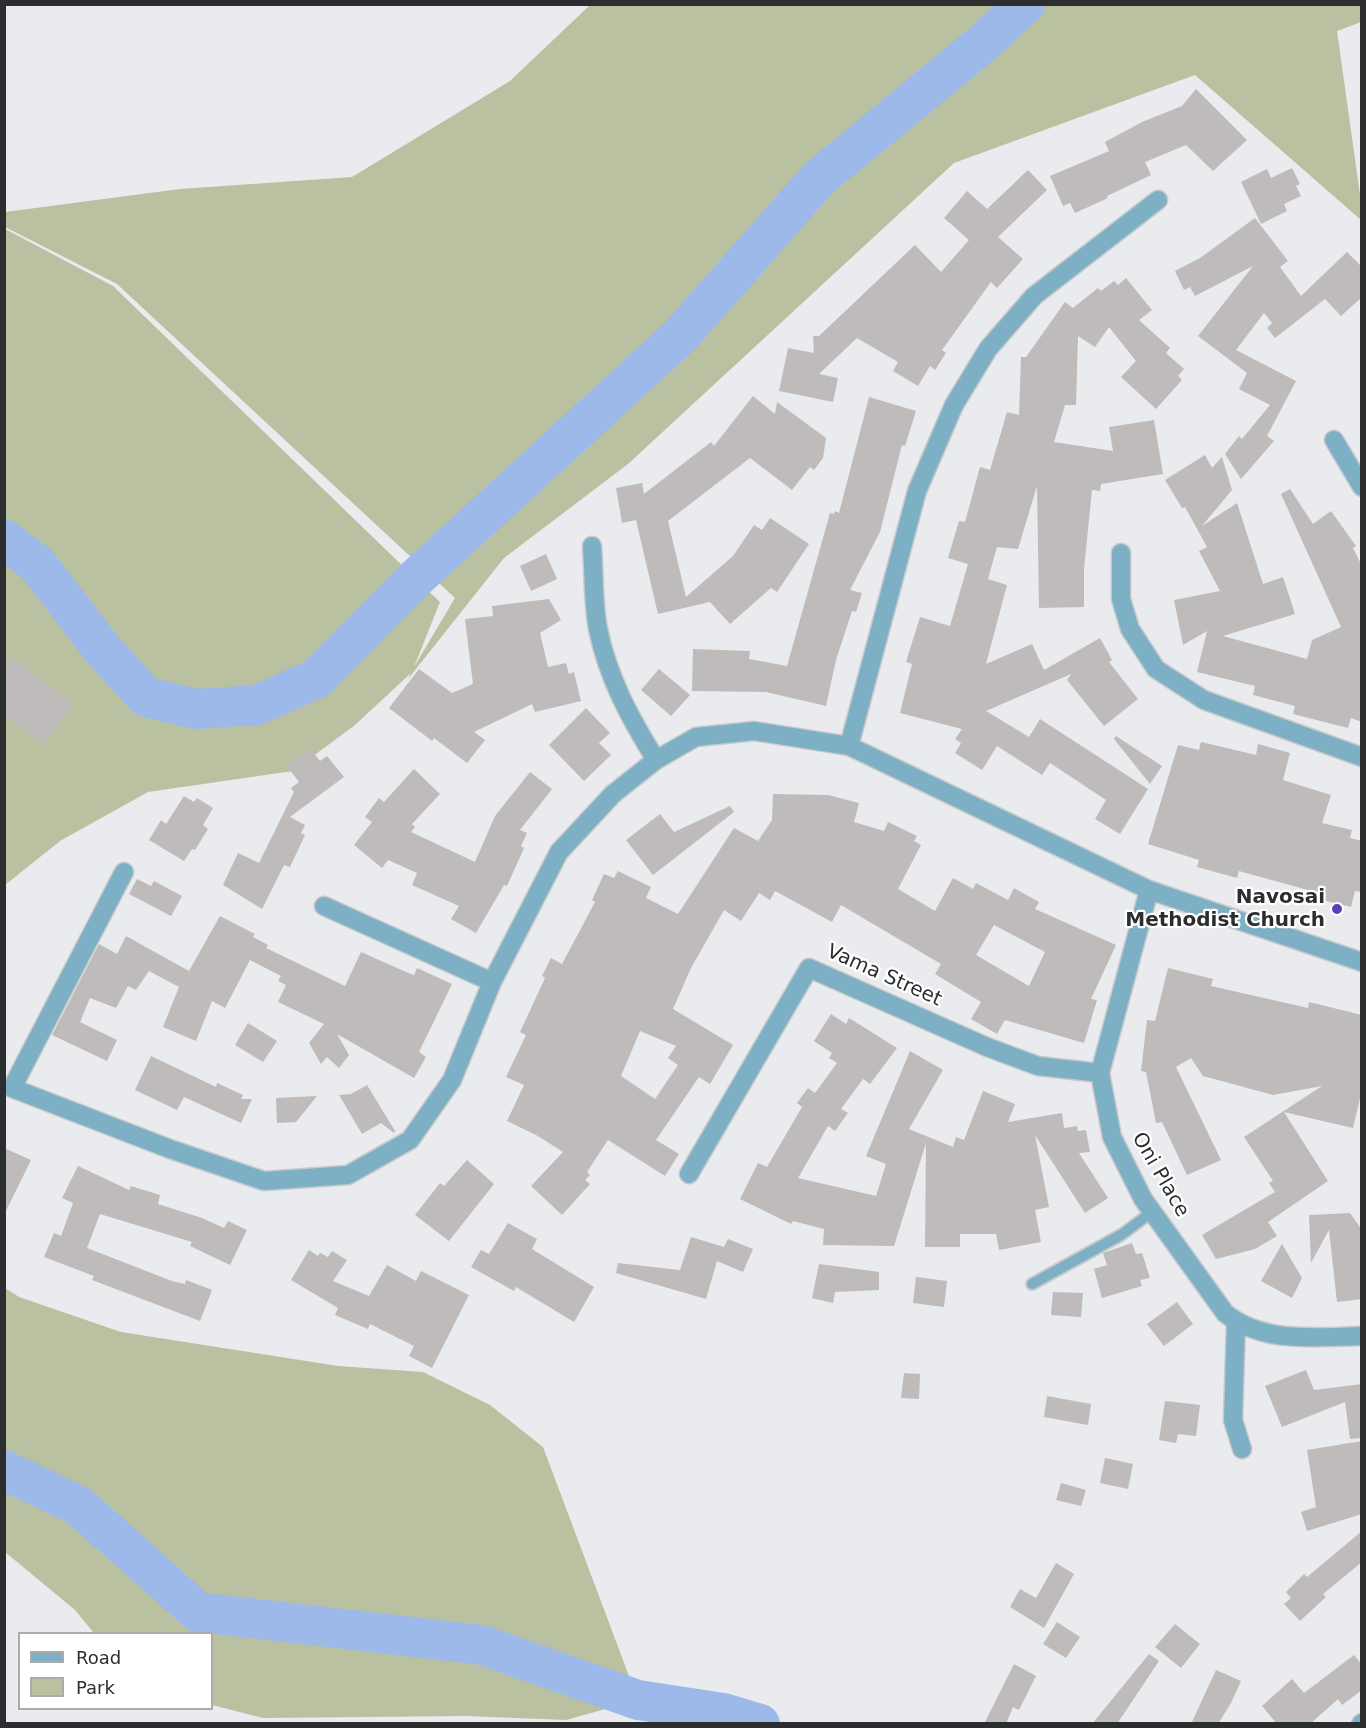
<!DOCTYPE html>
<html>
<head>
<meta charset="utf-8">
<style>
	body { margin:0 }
	#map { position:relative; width:1366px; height:1728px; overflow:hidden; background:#e9ebee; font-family:"DejaVu Sans",sans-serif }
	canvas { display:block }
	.frame { position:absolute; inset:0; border:6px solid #2c2d2e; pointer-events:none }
	.legend { position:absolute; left:18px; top:1632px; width:195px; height:78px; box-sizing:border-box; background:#fff; border:2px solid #ababab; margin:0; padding:8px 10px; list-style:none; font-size:18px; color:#2c2d2e }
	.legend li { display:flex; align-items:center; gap:12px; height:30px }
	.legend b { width:30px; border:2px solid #ababab }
</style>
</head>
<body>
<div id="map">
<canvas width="1366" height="1728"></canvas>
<div class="frame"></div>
<ul class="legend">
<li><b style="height:8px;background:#7db0c4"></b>Road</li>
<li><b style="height:16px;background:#bac1a0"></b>Park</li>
</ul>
</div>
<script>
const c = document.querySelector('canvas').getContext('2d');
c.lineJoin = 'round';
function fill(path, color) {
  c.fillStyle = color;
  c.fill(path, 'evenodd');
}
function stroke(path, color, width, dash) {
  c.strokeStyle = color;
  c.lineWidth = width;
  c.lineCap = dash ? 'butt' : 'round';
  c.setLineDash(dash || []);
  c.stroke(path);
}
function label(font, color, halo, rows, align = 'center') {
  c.font = font + ' "DejaVu Sans",sans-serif';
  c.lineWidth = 4.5;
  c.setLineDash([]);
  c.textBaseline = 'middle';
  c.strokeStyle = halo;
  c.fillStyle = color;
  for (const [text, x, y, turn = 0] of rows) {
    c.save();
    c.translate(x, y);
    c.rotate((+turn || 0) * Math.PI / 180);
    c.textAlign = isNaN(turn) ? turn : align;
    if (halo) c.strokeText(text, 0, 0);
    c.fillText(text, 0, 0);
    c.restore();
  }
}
fill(new Path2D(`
	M590 5H1361V22L1337 31 1361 202V220L1195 75 954 163 628 464 504 558 408 679 411 673 355 725 293 771 148 792 60 841 5 885V229L113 286 440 602 414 667 455 598 117 284 5 227V212L180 189 352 177 510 81Z
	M5 1288 19 1297 121 1332 338 1366 423 1372 490 1405 543 1447 638 1700 566 1720 466 1716 263 1718 212 1705V1634L94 1633 75 1610 5 1552Z`), '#bac1a0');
stroke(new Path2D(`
	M4 539 37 564 104 651 146 697 197 709 257 705 317 678 416 578 680 336 819 178 982 44 1025 4
	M4 1470 79 1506 198 1612 482 1645 638 1700 723 1713 760 1724`), '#9db9e9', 40);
fill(new Path2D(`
	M1196 89 1247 140 1213 171 1186 145 1145 162 1151 175 1107 196 1108 198 1075 213 1070 203 1063 206 1050 176 1109 151 1105 142 1142 122 1182 106Z
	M1292 168 1300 184 1296 186 1301 196 1284 204 1287 211 1261 224 1241 182 1267 169 1271 178Z
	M1028 170 1047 190 998 237 1023 259 997 288 991 282 942 350 946 353 935 370 930 366 918 386 893 371 898 362 857 338 819 374 838 378 833 402 779 391 788 348 814 353 813 336H819L915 245 941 272 969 240 944 218 967 191 987 209Z
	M1255 218 1288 261 1280 267 1301 296 1347 252 1362 267V297L1341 316 1325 299 1275 338 1267 328 1272 323 1264 313 1236 350 1296 381 1267 436 1274 441 1241 479 1225 454 1239 436 1242 439 1270 405 1239 389 1247 373 1198 336 1253 266 1195 296 1190 287 1184 290 1175 271 1200 258Z
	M1126 278 1152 310 1139 320 1170 348 1166 353 1184 369 1178 376 1182 380 1156 409 1121 377 1136 361 1109 327 1095 347 1078 336 1076 405H1065L1054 442 1113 451 1109 427 1154 420 1163 474 1101 484 1100 491 1092 490 1084 569V607L1039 608 1037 486 1018 549 997 547 988 579 1007 585 986 664 1032 644 1044 670 1100 638 1112 660 1109 662 1138 699 1104 726 1067 680 1071 674 986 711 1029 737 1040 719 1148 789 1120 834 1095 819 1106 800 1050 763 1042 775 997 746 982 770 955 753 961 743 955 739 962 729 900 713 912 664 906 662 920 617 950 626 968 564 948 558 959 521 965 522 980 467 990 470 1007 412 1019 415 1021 357H1026L1065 302 1073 308 1098 288 1101 291 1114 281 1118 285Z
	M753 396 775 414 777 402 826 438 823 458 814 470 810 467 792 490 750 458 668 521 686 597 733 556 754 525 762 530 770 518 809 544 777 592 771 588 730 624 710 602 658 614 636 520 622 523 616 488 642 483 644 494 711 442 714 446Z
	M869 397 916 411 905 446 902 445 880 532 850 590 862 593 856 612 852 611 836 660 826 706 766 692 692 691 693 649 750 651 749 659 787 666 830 513 834 514 835 511 839 513Z
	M1205 455 1212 468 1222 457 1232 490 1202 526 1237 503 1263 584 1283 577 1295 614 1223 636 1307 659 1312 640 1341 627 1281 494 1290 489 1313 524 1331 511 1356 546 1353 548 1362 566V722L1351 718 1348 728 1293 714 1295 706 1253 695 1255 686 1197 672 1207 631 1183 645 1174 600 1220 591 1199 551 1207 547 1185 507 1182 508 1165 480Z
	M546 554 557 579 531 591 520 566Z
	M549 599 561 620 540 633 548 667 566 663 569 674 574 672 581 701 535 712 532 704 474 732 485 740 467 763 434 738 432 741 389 708 419 669 452 693 473 684 465 619 493 616 492 606Z
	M12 657 74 705 43 745 4 715V666Z
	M659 669 690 695 671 716 641 690Z
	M586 708 610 733 599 743 611 755 584 781 549 745Z
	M1116 736 1162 766 1150 784 1114 739Z
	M1201 742 1256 755 1258 744 1290 753 1283 780 1331 795 1322 823 1352 830 1350 838 1362 841V892L1355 891 1351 907 1306 896 1308 890 1239 871 1237 878 1197 867 1199 860 1148 844 1178 745 1199 750Z
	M310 748 320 761 327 756 344 777 290 817 305 825 301 833 305 835 290 867 284 865 262 909 223 885 238 853 259 863 294 792 291 788 299 782 286 765Z
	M414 769 440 794 412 824 415 827 411 832 475 862 495 816 530 772 552 789 520 830 527 833 521 846 524 848 507 886 504 885 476 933 451 919 459 906 412 885 417 873 388 860 382 868 354 845 372 822 365 817 379 798 384 802Z
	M773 794 828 795 859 803 854 822 884 831 888 822 917 836 914 841 921 845 898 889 935 911 953 878 973 889 976 883 1008 900 1014 888 1039 902 1035 909 1116 945 1091 999 1097 1000 1084 1043 1005 1020 997 1034 971 1019 981 1002 935 974 941 964 841 905 832 922 775 891 770 900 759 893 741 921 724 910 691 968 673 1009 733 1045 710 1084 699 1077 656 1140 679 1154 665 1176 608 1140 587 1172 590 1175 585 1180 590 1184 562 1215 531 1186 563 1152 538 1136 507 1121 524 1085 506 1077 526 1035 520 1032 545 978 542 976 551 958 562 964 595 902 592 900 604 874 614 878 618 871 651 887 646 898 678 914 734 828 758 841 772 820ZM994 925 1045 952 1029 986 976 955ZM640 1031 676 1046 668 1058 678 1065 655 1099 621 1076Z
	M184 796 194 802 197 798 213 808 203 825 208 829 195 850 192 849 184 861 149 840 161 820 166 824Z
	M730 806 734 812 653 875 626 840 660 814 674 832Z
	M137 879 151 886 154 881 182 896 171 916 129 894Z
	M220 916 255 934 253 937 268 945 266 948 345 986 361 952 406 972 414 975 417 968 452 984 419 1052 426 1057 414 1078 337 1034 349 1055 339 1068 327 1057 321 1064 309 1043 324 1024 278 1002 286 985 278 981 281 976 250 960 225 1008 212 1001 196 1041 163 1027 179 987 149 971 136 990 128 986 116 1008 90 998 80 1022 117 1040 107 1061 52 1035 99 944 117 954 126 936 189 971Z
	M1168 968 1213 979 1211 986 1308 1008 1309 1002 1362 1015V1090L1353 1128 1284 1112 1328 1181 1268 1222 1277 1236 1255 1249 1216 1259 1202 1235 1275 1192 1269 1183 1273 1181 1244 1137 1322 1086 1273 1095 1203 1076 1191 1058 1176 1067 1221 1160 1187 1175 1162 1122 1156 1123 1146 1072 1141 1071 1147 1020 1155 1021Z
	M831 1014 846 1024 849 1018 897 1048 870 1084 863 1079 841 1109 848 1113 835 1131 828 1126 798 1178 876 1196 886 1164 866 1156 910 1051 943 1070 909 1129 953 1147 956 1137 964 1140 983 1091 1015 1104 1008 1122 1062 1113 1064 1128 1077 1126 1078 1131 1086 1130 1090 1152 1079 1153 1108 1198 1085 1213 1035 1135 1049 1207 1035 1210 1041 1242 999 1250 996 1234H960V1247H925L926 1143 894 1246 823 1245 824 1229 793 1221 791 1224 740 1199 758 1163 767 1167 802 1107 797 1103 808 1088 815 1093 837 1063 829 1058 832 1053 814 1041Z
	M248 1023 277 1041 263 1062 235 1045Z
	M151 1056 216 1087 217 1083 243 1095 241 1099H252L241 1123 184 1097 177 1110 135 1090Z
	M367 1085 395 1131 394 1133 381 1123 362 1134 339 1095 351 1094Z
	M317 1096 296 1122 277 1123 276 1098Z
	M4 1148 31 1160 4 1215Z
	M467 1160 494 1184 449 1241 415 1215 440 1183 444 1186Z
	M78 1166 129 1190 131 1186 160 1195 158 1204 202 1218 224 1228 228 1221 247 1230 230 1265 190 1246 192 1242 100 1214 87 1248 172 1281 185 1284 186 1280 212 1290 200 1321 92 1280 94 1276 44 1257 54 1233 61 1236 73 1203 62 1198Z
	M1350 1213 1362 1230V1299L1337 1302 1329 1230 1311 1263 1309 1215Z
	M508 1223 537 1239 532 1249 594 1287 574 1322 516 1287 514 1291 471 1267 481 1250 489 1254Z
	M691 1237 724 1247 728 1239 753 1249 743 1272 717 1261 706 1299 616 1273 618 1263 680 1270Z
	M1132 1243 1136 1254 1142 1253 1150 1278 1140 1280 1142 1286 1102 1298 1094 1269 1107 1265 1103 1253Z
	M1282 1244 1302 1278 1292 1298 1261 1281Z
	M309 1250 318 1256 320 1253 328 1257 332 1251 347 1260 333 1281 369 1296 387 1265 416 1281 421 1271 469 1295 432 1368 409 1356 414 1346 370 1324 368 1329 335 1315 338 1308 291 1280Z
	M819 1264 879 1272V1290L835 1292 833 1303 812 1298Z
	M916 1277 947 1281 944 1307 913 1303Z
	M1053 1292 1083 1293 1081 1317 1051 1315Z
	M1177 1302 1193 1324 1164 1346 1147 1324Z
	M1306 1370 1314 1390 1362 1384V1438L1350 1439 1345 1402 1282 1427 1265 1386Z
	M904 1373 920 1374 919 1399 901 1398Z
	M1047 1396 1091 1404 1088 1425 1044 1417Z
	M1165 1401 1200 1405 1196 1436 1178 1434 1176 1443 1159 1440Z
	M1362 1441V1514L1307 1531 1301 1512 1316 1507 1307 1450Z
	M1105 1458 1133 1464 1128 1489 1100 1483Z
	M1061 1483 1086 1490 1081 1506 1056 1500Z
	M1362 1531V1562L1323 1594 1326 1597 1300 1621 1284 1604 1291 1598 1286 1592 1304 1574 1307 1577Z
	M1056 1563 1074 1574 1044 1628 1010 1607 1020 1589 1036 1598Z
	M1057 1622 1080 1637 1066 1658 1043 1644Z
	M1175 1624 1200 1644 1181 1668 1155 1647Z
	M1149 1654 1159 1661 1117 1724H1092Z
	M1354 1655 1362 1665V1690L1342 1705 1338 1699 1310 1724H1277L1262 1706 1292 1679 1304 1693Z
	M1014 1664 1036 1676 1019 1710 1013 1707 1006 1724H984Z
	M1216 1670 1241 1681 1231 1703 1218 1724H1191Z`), '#bebbba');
const lane = new Path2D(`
	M1032 1284 1121 1235 1152 1212`);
const street = new Path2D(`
	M1334 440 1362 487
	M592 546C594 573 593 603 598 629 608 678 630 718 656 760
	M1121 553V599L1130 629 1156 669 1204 700 1362 757
	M849 746 917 491 954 405 988 349 1034 296 1158 200
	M124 872 12 1088 170 1149 264 1181 348 1175 410 1140 452 1080 492 982 559 852 613 794 656 760 696 737 754 731 849 746 1149 890 1362 962
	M1149 890 1100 1073 1112 1137 1143 1199 1225 1313C1263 1344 1315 1337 1362 1336
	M324 906 492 982
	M689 1174 809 968 987 1047 1038 1066 1100 1073
	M1236 1322 1233 1420 1242 1449
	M1361 1724 1362 1723`);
stroke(lane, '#c7c9cb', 14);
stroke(street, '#c7c9cb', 21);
stroke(lane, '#7db0c4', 10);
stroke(street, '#7db0c4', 18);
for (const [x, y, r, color] of [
	[1337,909,6,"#5e3db5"]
]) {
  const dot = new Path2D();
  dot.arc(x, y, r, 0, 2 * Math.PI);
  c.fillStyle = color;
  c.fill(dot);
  stroke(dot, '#fff', 2);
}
label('bold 20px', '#2c2d2e', '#fff', [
	["Navosai",1325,898],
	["Methodist Church",1325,921]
], 'right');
label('20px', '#2c2d2e', '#fff', [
	["Vama Street",884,976,24],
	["Oni Place",1160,1175,60]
]);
</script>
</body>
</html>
